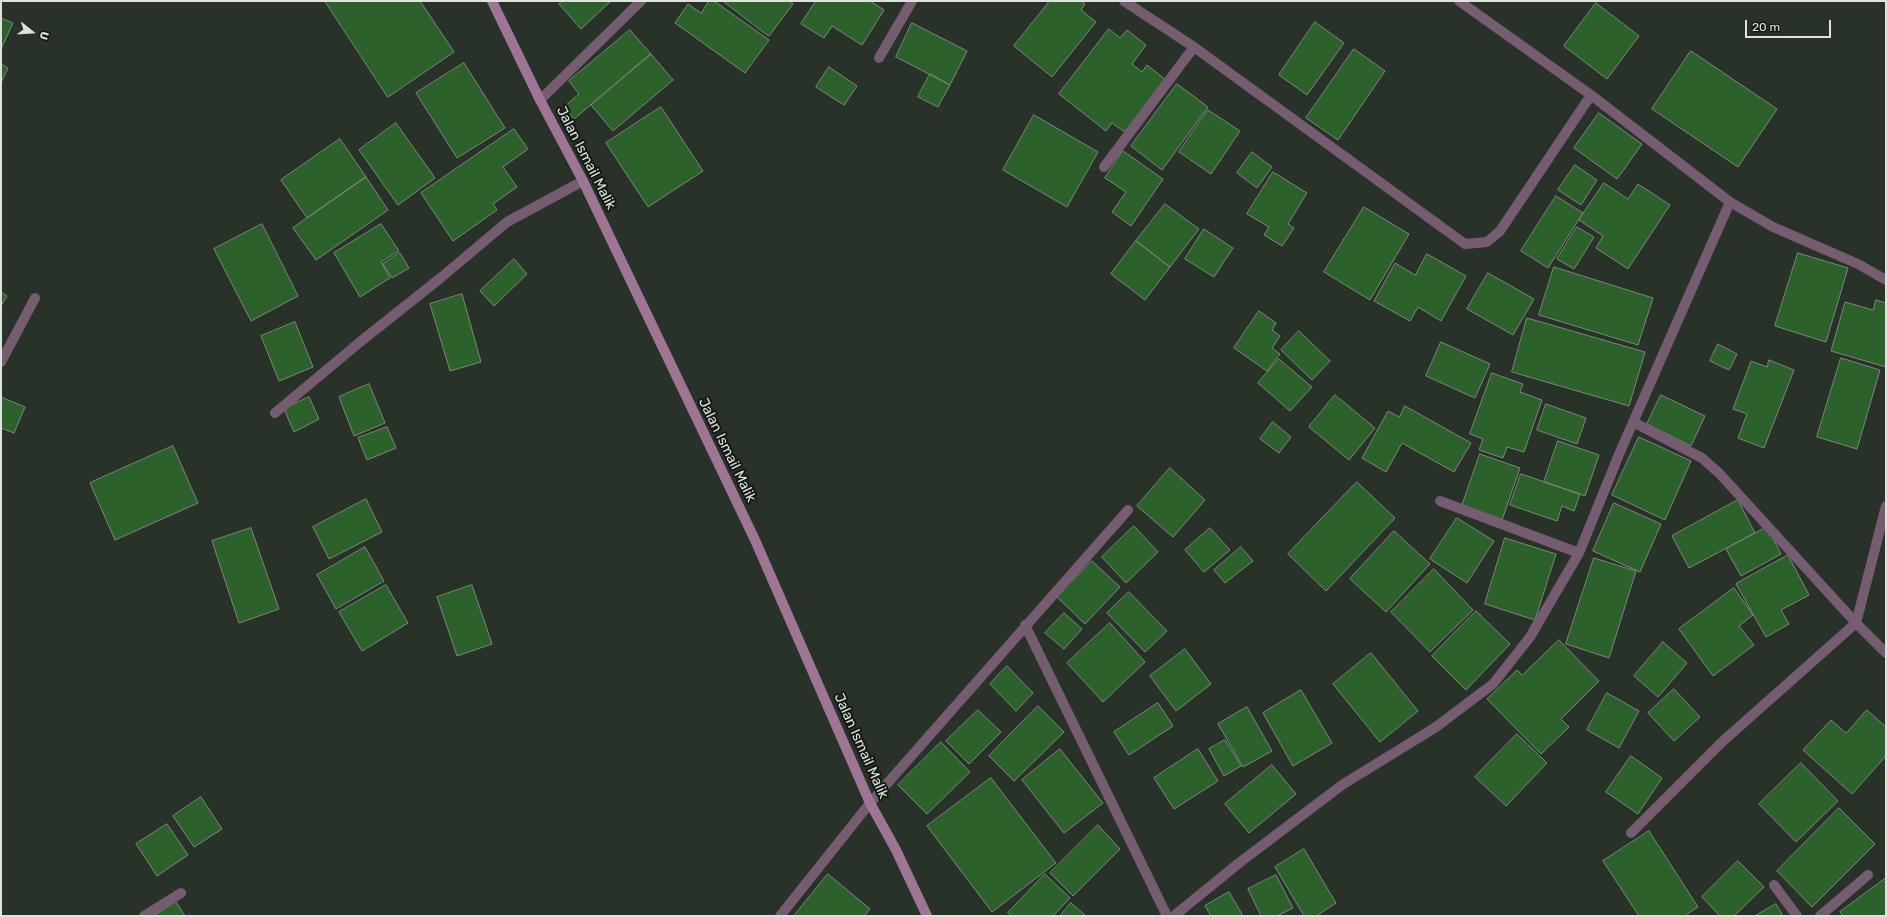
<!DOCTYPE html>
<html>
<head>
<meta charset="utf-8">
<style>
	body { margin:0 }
	#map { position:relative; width:1887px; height:917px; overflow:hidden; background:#293229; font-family:Rubik,sans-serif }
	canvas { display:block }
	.frame { position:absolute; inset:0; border:2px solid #dee4dd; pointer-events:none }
	.north { position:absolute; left:12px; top:12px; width:40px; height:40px; -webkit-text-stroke:3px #151914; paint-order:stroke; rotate:107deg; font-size:11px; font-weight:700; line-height:16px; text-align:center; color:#dee4dd }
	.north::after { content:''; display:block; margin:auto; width:14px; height:18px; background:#dee4dd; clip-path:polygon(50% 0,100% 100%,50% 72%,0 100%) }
	.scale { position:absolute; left:1745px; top:20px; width:86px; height:18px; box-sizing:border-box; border:2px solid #dee4dd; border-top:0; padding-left:5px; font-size:12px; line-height:14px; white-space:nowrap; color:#dee4dd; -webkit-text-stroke:3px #151914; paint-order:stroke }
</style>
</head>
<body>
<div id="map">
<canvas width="1887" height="917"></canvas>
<div class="frame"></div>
<div class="north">U</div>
<div class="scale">20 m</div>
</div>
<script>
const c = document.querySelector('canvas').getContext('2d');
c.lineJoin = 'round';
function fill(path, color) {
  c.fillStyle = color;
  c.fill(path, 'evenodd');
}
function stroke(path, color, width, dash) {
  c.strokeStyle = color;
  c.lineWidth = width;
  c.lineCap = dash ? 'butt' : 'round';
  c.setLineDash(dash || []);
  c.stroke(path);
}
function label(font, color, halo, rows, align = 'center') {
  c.font = font + ' Rubik,sans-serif';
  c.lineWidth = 4;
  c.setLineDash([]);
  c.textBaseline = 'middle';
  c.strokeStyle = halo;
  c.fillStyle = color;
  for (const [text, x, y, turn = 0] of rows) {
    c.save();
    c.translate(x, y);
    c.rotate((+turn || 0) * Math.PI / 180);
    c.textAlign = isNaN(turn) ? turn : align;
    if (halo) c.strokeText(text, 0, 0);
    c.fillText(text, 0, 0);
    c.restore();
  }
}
const building = new Path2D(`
	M325 1H420L454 52 388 97Z
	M562 1H611L581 29 559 4Z
	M709 1H714L769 40 745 73 675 23 688 4 701 13Z
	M723 1H789L793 4 769 36Z
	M816 1H870L884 10 862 45 832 26 824 38 801 24Z
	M1050 1H1081L1085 4 1081 10 1096 22 1052 77 1014 46Z
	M1596 3 1639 36 1607 79 1564 46Z
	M1 18 13 23 1 49Z
	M1315 22 1344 43 1307 95 1279 75Z
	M912 23 967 51 950 85 896 57Z
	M1109 29 1120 38 1127 30 1146 45 1132 64 1142 72 1147 65 1166 80 1126 133 1112 123 1106 131 1059 94Z
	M630 30 651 54 574 119 564 107 579 94 569 81Z
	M1354 49 1385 71 1338 140 1306 118Z
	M1691 51 1777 109 1738 167 1652 109Z
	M651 54 673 80 613 131 591 105Z
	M464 63 505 128 457 158 416 93Z
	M1 64 8 68 1 83Z
	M829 67 857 86 844 105 816 87Z
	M930 74 950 85 938 107 918 97Z
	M1177 84 1208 107 1162 170 1131 146Z
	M661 107 703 171 648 207 606 143Z
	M1208 110 1240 131 1211 174 1179 152Z
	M1599 113 1642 144 1617 179 1574 148Z
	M1034 115 1098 152 1067 207 1003 170Z
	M396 123 435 178 398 205 359 150Z
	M514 129 528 149 503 167 517 187 493 204 497 210 453 241 421 193Z
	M340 139 366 177 307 218 281 180Z
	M1123 151 1163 179 1131 226 1112 212 1126 192 1105 178Z
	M1252 152 1272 167 1257 188 1237 173Z
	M1575 165 1597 180 1581 205 1558 190Z
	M1273 172 1307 193 1288 224 1294 228 1282 246 1264 235 1269 227 1247 214Z
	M366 177 388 210 316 260 293 228Z
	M1604 183 1628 199 1638 184 1670 205 1628 269 1596 248 1603 236 1579 220Z
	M1556 196 1583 213 1548 268 1521 251Z
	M1165 204 1199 229 1170 267 1136 241Z
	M1364 207 1409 234 1370 300 1324 272Z
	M262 224 298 296 251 321 214 249Z
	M381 224 399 251 381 262 390 278 360 297 334 253Z
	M1577 227 1594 237 1574 269 1557 259Z
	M1204 229 1233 248 1214 277 1185 259Z
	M1136 241 1170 267 1145 300 1111 274Z
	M400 253 409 268 392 278 383 264Z
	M1798 253 1848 268 1826 342 1775 326Z
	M1427 254 1466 276 1441 321 1418 307 1410 321 1374 301 1395 263 1415 275Z
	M514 259 527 274 494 306 480 291Z
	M1554 267 1653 298 1638 345 1539 315Z
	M1488 273 1534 299 1513 335 1467 309Z
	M1 292 7 296 1 306Z
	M462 294 481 362 450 371 430 304Z
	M1876 300 1886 303V367L1831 351 1845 302 1873 310Z
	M1259 311 1276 323 1272 330 1280 336 1272 348 1280 354 1267 371 1234 348Z
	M1527 318 1645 352 1629 406 1512 372Z
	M295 322 313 367 279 381 261 336Z
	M1299 331 1330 361 1312 380 1281 350Z
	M1441 342 1490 364 1475 398 1426 376Z
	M1718 344 1737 354 1729 370 1710 361Z
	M1841 358 1880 370 1857 449 1817 437Z
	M1279 359 1312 387 1290 411 1258 383Z
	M1769 360 1794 370 1764 448 1738 438 1747 414 1733 409 1751 361 1767 367Z
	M1492 373 1523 384 1520 392 1542 400 1524 452 1507 447 1503 458 1479 450 1483 439 1470 434Z
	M369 384 385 423 354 436 339 397Z
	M1335 395 1375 428 1349 460 1309 427Z
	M1661 395 1705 416 1691 446 1647 424Z
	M1 397 25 407 14 433 1 428Z
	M309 397 319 419 294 432 284 409Z
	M1546 404 1586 418 1577 444 1537 430Z
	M1405 406 1471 443 1454 472 1402 443 1386 472 1362 458 1388 411 1399 417Z
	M1273 422 1291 437 1279 453 1260 439Z
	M387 427 396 448 367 460 358 438Z
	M1639 437 1691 461 1665 520 1612 495Z
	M1558 441 1599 455 1585 496 1544 482Z
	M173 446 198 503 115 540 90 483Z
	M1480 454 1520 468 1502 520 1462 506Z
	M1170 468 1205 500 1173 537 1137 506Z
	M1521 474 1580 494 1574 511 1562 506 1557 521 1510 505Z
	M1357 482 1395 518 1326 591 1288 554Z
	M366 499 382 532 329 559 313 527Z
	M1738 500 1755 533 1689 568 1672 536Z
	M1614 503 1661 524 1640 572 1593 551Z
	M1457 518 1494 541 1467 583 1430 559Z
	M1134 526 1158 552 1126 583 1102 557Z
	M1767 527 1781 554 1741 576 1726 549Z
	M251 528 279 609 239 623 212 541Z
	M1210 528 1230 550 1204 572 1185 550Z
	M1394 531 1430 564 1386 612 1350 579Z
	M1505 538 1556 554 1535 620 1485 604Z
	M365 547 384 581 336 609 317 575Z
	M1241 547 1253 561 1225 583 1214 570Z
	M1788 555 1809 595 1781 610 1789 624 1766 637 1736 584Z
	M1594 558 1636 571 1609 658 1566 644Z
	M1092 561 1120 587 1085 624 1057 597Z
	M1434 569 1473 610 1430 652 1391 612Z
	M386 585 408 623 362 651 339 612Z
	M472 585 492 644 457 656 437 597Z
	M1734 588 1753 615 1739 626 1754 645 1713 676 1679 629Z
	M1129 592 1167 631 1145 652 1107 613Z
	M1476 611 1510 644 1466 690 1432 656Z
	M1064 613 1082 629 1064 649 1045 633Z
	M1110 623 1145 662 1103 702 1067 663Z
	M1559 640 1599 681 1561 719 1569 727 1541 754 1487 699 1517 670 1522 675Z
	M1663 642 1687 663 1658 697 1634 676Z
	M1185 649 1211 684 1176 711 1150 676Z
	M1371 653 1418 711 1380 742 1333 684Z
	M1007 666 1033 693 1016 711 990 684Z
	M1674 689 1700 717 1674 741 1648 713Z
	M1301 690 1332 743 1293 766 1263 713Z
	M1607 693 1639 711 1619 748 1587 730Z
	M1158 703 1173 726 1129 755 1114 732Z
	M1038 706 1064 732 1014 781 989 756Z
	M1247 707 1272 751 1243 767 1218 724Z
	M978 710 1001 732 969 764 946 741Z
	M1867 710 1886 727V756L1852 794 1803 750 1831 720 1846 733Z
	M1517 734 1547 763 1506 806 1475 777Z
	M1225 740 1241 766 1224 776 1209 749Z
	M941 742 970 772 927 814 898 785Z
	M1060 749 1103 803 1064 833 1022 780Z
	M1198 749 1218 781 1174 809 1154 778Z
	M1631 756 1662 778 1638 814 1606 792Z
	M1801 763 1838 801 1796 842 1759 804Z
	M1272 765 1296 794 1249 833 1225 804Z
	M991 778 1056 863 992 912 927 826Z
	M201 797 222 829 194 847 173 816Z
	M1839 808 1875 844 1812 907 1777 871Z
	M167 824 188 855 157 876 136 844Z
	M1098 825 1120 849 1073 896 1050 873Z
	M1649 831 1698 907 1684 916H1639L1603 861Z
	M1304 849 1336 903 1316 916H1304L1275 867Z
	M1738 861 1764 887 1734 916H1720L1702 897Z
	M828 874 870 909 864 916H794Z
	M1045 874 1070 898 1053 916H1012L1008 913Z
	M1276 875 1293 908 1277 916H1261L1248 889Z
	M1886 878V916H1843L1840 912Z
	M1229 892 1243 916H1211L1205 906Z
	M176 902 185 916H154Z
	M1071 903 1086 916H1060Z
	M1776 904 1783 916H1755Z`);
fill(building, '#2d612c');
stroke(building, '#7d877c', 1);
stroke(new Path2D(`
	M1124 1 1194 47 1465 244 1487 242 1500 231 1591 95
	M1459 1 1591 95 1730 202 1773 227 1858 264 1886 280
	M879 58 912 1
	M540 100 641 1
	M1104 167 1194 47
	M1 362 35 298
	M275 413 360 342 443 276 507 222 583 181
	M1633 422 1702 458 1719 473 1856 623 1886 653
	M1440 501 1579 553
	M1025 625 1167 916
	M1631 833 1722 742 1856 623 1886 506
	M1774 885 1797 916
	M144 916 181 893
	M780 916 870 803 1128 510
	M1174 916 1239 863 1342 785 1436 727 1493 684 1530 637 1579 553 1620 452 1730 202
	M1820 916 1868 875`), '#765c70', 10);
stroke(new Path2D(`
	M492 1 540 100 583 181 755 540 870 803 896 850 927 916`), '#9e7595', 10);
label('14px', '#dee4dd', '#151914', [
	["Jalan Ismail Malik",586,158,63],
	["Jalan Ismail Malik",727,450,64],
	["Jalan Ismail Malik",861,746,66]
]);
</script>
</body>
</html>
